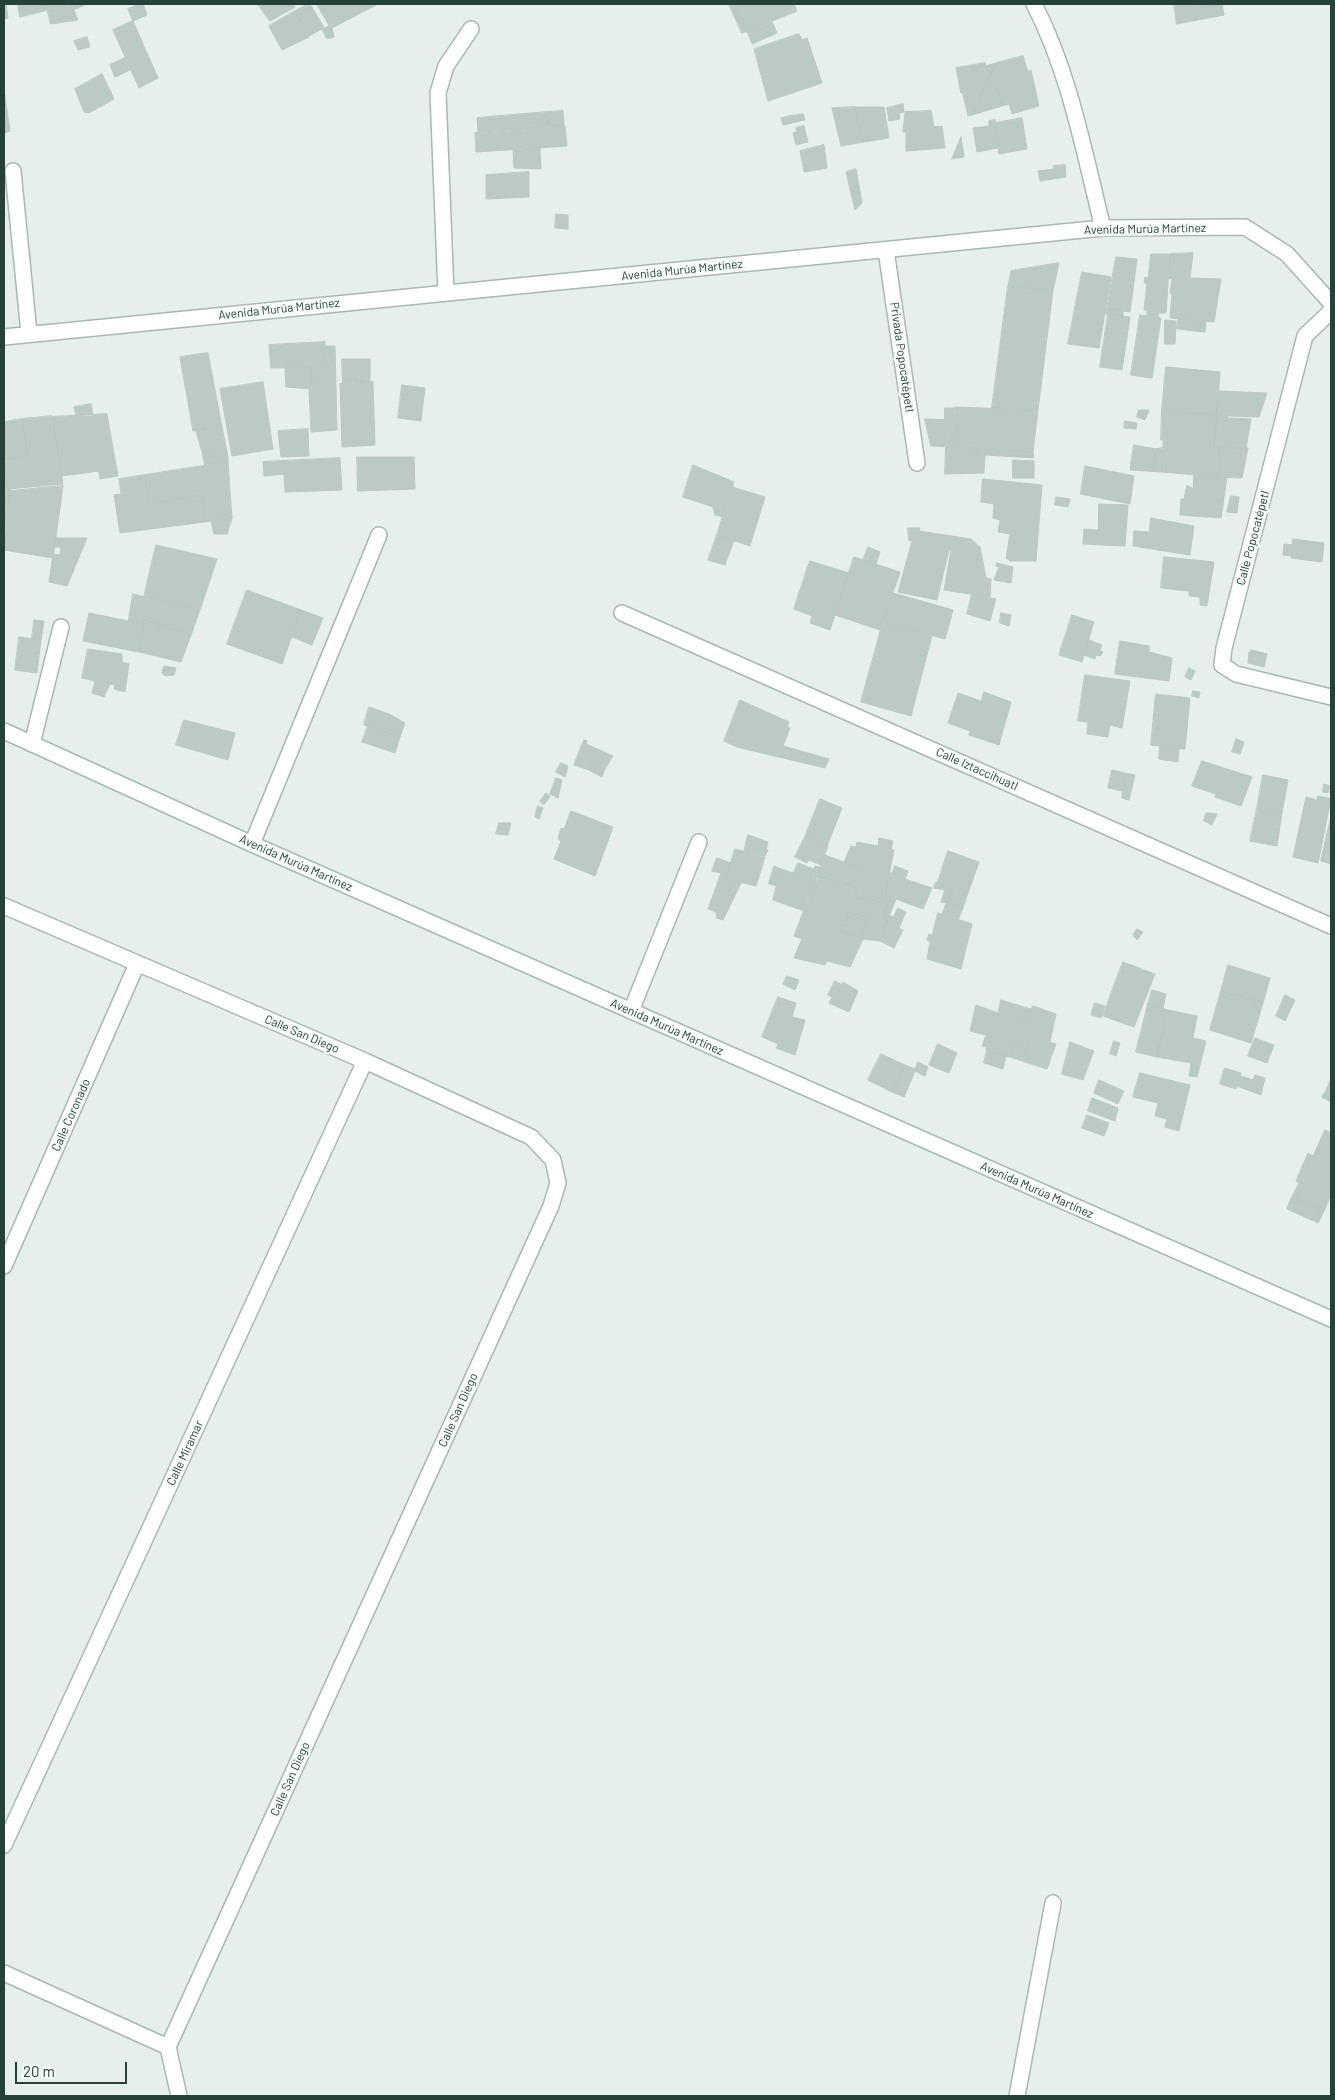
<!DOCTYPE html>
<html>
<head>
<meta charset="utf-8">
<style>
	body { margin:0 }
	#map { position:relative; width:1335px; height:2100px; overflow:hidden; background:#e6efeb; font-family:Barlow,sans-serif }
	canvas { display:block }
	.frame { position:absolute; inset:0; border:5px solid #24423a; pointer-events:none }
	.scale { position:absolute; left:15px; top:2062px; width:112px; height:22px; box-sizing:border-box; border:2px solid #24423a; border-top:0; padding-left:6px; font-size:15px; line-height:18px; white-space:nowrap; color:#24423a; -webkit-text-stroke:4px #f7fbf9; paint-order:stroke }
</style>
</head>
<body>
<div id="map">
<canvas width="1335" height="2100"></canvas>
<div class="frame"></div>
<div class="scale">20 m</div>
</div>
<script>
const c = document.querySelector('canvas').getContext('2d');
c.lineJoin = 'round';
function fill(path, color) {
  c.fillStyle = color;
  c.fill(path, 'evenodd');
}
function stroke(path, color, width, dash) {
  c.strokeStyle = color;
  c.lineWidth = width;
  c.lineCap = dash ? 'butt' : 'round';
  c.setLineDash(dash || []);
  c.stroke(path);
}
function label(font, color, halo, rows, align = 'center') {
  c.font = font + ' Barlow,sans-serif';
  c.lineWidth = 5;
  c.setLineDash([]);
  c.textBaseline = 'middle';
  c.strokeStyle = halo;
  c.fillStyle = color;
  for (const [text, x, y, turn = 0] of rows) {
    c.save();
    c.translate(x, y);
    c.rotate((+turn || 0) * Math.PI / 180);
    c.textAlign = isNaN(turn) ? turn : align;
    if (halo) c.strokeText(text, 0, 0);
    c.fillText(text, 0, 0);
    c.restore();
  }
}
const building = new Path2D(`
	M4 4H6L8 18 4 19Z
	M18 4H46L48 10 20 17Z
	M46 4H71L78 20 51 24Z
	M71 4H87L73 10Z
	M140 4H143L147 15 133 21 128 9Z
	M258 4H293L295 7 270 21Z
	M309 4 312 7 297 15 295 11Z
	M317 4H375L376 5 332 28 334 37 327 39 322 29 329 26Z
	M729 4H733L745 32 742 33Z
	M733 4H794L797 11 745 32Z
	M1174 4H1197V8L1222 4 1224 15 1177 24Z
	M1197 4H1220L1197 8Z
	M312 7 324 28 309 36 297 15Z
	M295 11 309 37 282 50 269 26Z
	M133 21 158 78 139 88 113 30Z
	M772 22 777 33 752 44 747 31Z
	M799 34 802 40 807 38 822 83 768 101 754 49Z
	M87 37 90 47 78 50 74 41Z
	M1023 56 1028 72 1031 70 1039 106 1012 114 1009 104 1002 106 996 84 984 88 996 63Z
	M125 58 130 70 115 77 110 65Z
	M985 63 986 66 996 63 984 88 961 93 956 68Z
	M102 74 114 99 89 113 84 112 75 89Z
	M996 84 1002 106 972 115 984 88Z
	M984 88 972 115 968 116 963 94Z
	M4 90 10 131 4 133Z
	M903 104 904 112 899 113 900 119 889 121 887 108Z
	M855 107 864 142 841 146 832 108Z
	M855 107H884L889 138 864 142Z
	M563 111 564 126 548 127 547 112Z
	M931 111 934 127 942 126 945 148 906 151V132H903L905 112Z
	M547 112 548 127 478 132 477 118Z
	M803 114 805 120 783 125 781 118Z
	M1022 118 1027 149 999 154 995 123Z
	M995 120 998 148 977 152 973 128 989 126V121Z
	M565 126 567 146 476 152 475 133Z
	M804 126 808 142 796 145 793 133 797 132 796 128Z
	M961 137 964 157 952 159Z
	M824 145 827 168 804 172 800 151Z
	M540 148 541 169 514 168 513 150Z
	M1065 165 1066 177 1040 181 1038 171 1054 169 1053 166Z
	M856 169 862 203 855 210 846 172Z
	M529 172V197L486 199V175Z
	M556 214 568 215V229L555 228Z
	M1193 253 1190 278 1221 279 1214 322 1170 318 1172 294 1170 293 1172 279 1169 278 1170 254Z
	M1151 254H1170L1166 313H1159L1158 317 1147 315V310H1144L1147 283H1144L1145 277 1148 278Z
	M1116 257 1137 259 1130 312 1107 309Z
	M1059 263 1053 290 1008 286 1011 271Z
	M1082 272 1111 277 1099 348 1068 344Z
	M1008 286 1053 290 1038 410 992 408Z
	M1107 309 1123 311V316L1106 314Z
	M1108 314 1130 317 1122 370 1100 367Z
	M1140 315 1161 318 1152 378 1131 375Z
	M1178 318 1206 322 1205 332 1177 329Z
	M1165 320 1176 321 1175 344H1165Z
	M325 342 326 367 271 368 269 345Z
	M325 346H335L337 430 311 432 309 389H312L311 367H326Z
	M208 353 222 427 193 431 180 357Z
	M342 359H370V382L343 383Z
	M311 367 312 389 286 387 285 368Z
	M1166 367 1220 372 1217 415 1162 411Z
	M263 382 273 449 232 456 220 389Z
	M373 382 375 445 342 447 340 384Z
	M402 385 425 388 421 421 398 418Z
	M1219 391 1267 393 1259 417 1228 416 1217 415Z
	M91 404 93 416H76L74 407Z
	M955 407 1038 410 1033 452 952 447Z
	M945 408H954L953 420H945Z
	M1139 410H1149L1145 420 1137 417Z
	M1162 411H1165L1164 440H1161Z
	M1165 411 1217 415 1214 447H1220L1219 477 1162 472Z
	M107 414 118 476 100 479 99 471 62 476 52 417Z
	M1217 415 1228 416 1227 418 1251 419 1246 448 1214 447Z
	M52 416 63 484 8 489 4 459 28 456 22 419Z
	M22 419 28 456 4 459V422Z
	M925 419 953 420 952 447 931 446Z
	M1125 421 1137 423 1136 429 1124 428Z
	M222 427 228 457 215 458 213 450 202 452 196 431Z
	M308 429 309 456 281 457 278 431Z
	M1134 445 1156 449 1153 468 1131 464Z
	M946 447 1033 452 1034 458 985 455 984 473 945 474Z
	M1220 447 1248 448 1242 478 1219 477Z
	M1164 448 1162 472 1130 470 1131 464 1153 468 1156 449Z
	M213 450 215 458 228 457V462L205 466 202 452Z
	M357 457H414L415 489 358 491Z
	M340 458 342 490 285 492 284 474 264 476 263 462Z
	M1013 460 1034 461V478H1013Z
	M228 462 232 518 204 522 202 495 148 504 145 475Z
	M4 464 8 489 4 490Z
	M693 465 734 482 723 517 715 515 713 507 683 497Z
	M1085 466 1134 476 1130 504 1081 494Z
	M145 475 148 504 202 495 204 522 120 533 114 495 121 494 119 479Z
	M1194 475 1227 477 1221 518 1180 515 1181 499H1184L1187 485 1193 489Z
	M983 479 1042 485 1036 561H1010L1006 558 1010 534 998 532 1000 520 993 518 994 504 981 502Z
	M63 486 53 558 4 550 10 491Z
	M732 487 765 497 750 546 717 535Z
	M10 489V491L4 539V490Z
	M1231 496 1239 497 1237 513 1227 512Z
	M1056 497 1070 499 1068 507 1055 505Z
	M1099 504 1128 505 1125 546 1083 544 1084 529 1098 530Z
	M232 518 227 534H214L211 521Z
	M1151 518 1194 526 1190 555 1133 546 1134 531 1149 532Z
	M908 528H920L919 531 971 539 980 547 986 578 991 579 990 597 944 590 951 550H949L937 600 898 592 912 541 909 540Z
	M717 535 734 540 725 565 708 560Z
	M56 538H87L67 586 49 582 53 554 60 555 61 547H54Z
	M1293 539 1324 543 1322 562 1291 558V556L1283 555 1284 544 1292 545Z
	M156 545 217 559 200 610 144 597Z
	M868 547 880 552 876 564 863 560Z
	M854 557 900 572 880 630 835 615Z
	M1164 557 1214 562 1207 606 1200 605V597L1189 596V591L1161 588Z
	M810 561 849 573 830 630 810 623 812 616 794 609Z
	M997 563 1013 567 1011 583 994 580 999 567 996 566Z
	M247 590 301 610 282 664 227 644Z
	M893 593 953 610 945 639 883 622Z
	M133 594 200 610 191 635 144 620 139 652 83 641 89 613 128 621Z
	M972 594 996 599 990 621 967 614Z
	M301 610 323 618 312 645 292 637Z
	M1001 613 1011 615 1009 626 1000 623Z
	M1072 615 1094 622 1082 662 1059 655Z
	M34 620 44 621 41 640 32 639Z
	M144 620 191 635 181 662 139 652Z
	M883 622 932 636 911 716 861 702Z
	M19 637 41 640 37 673 15 670Z
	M1089 640 1102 645 1100 650 1103 652 1100 656 1096 655 1095 659 1084 655Z
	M1120 641 1149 646V652L1172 658 1169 681 1115 674Z
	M88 649 122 654V662L129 664 125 692 114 689 115 685 110 684 104 697 92 693 95 681 82 678Z
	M1251 650 1267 654 1264 667 1248 663 1249 652H1251Z
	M164 666 176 668 174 675 165 676 162 673Z
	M1189 668 1195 671 1191 680 1185 677Z
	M1085 675 1130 681 1122 728 1110 725 1108 737 1087 734 1088 722 1078 721Z
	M1193 691 1200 692 1199 698 1192 696Z
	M984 692 1011 702 999 745 969 735 970 731 948 723 958 693 981 701Z
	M1156 694 1190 698 1185 749 1151 745Z
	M740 700 789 722 787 727 790 728 783 746 829 759 825 768 737 747 724 741Z
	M369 707 389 714 405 723 400 737 364 725Z
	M184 720 235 733 228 760 176 745Z
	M368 726 400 737 395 753 362 742Z
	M1236 739 1244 742 1240 754 1232 752Z
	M584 740 587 741 586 744 613 756 605 769 592 764 589 770 574 765Z
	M1160 746 1179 748 1178 762 1159 759Z
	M1202 761 1252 777 1241 806 1215 797 1216 794 1192 786Z
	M561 763 568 766 565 777 556 772Z
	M592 764 605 769 602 777 589 770Z
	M1112 770 1125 773 1123 791 1108 788Z
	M1125 773 1135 775 1129 800 1122 798Z
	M1263 775 1288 780 1282 813 1257 809Z
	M556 778 562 780 558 798 550 794Z
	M1324 784 1330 786 1328 793 1323 792Z
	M546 793 550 796 544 805 540 802Z
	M1318 796 1331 799 1318 863 1293 857 1306 797 1317 800Z
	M820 799 842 808 827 846 805 837Z
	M538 806 543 808 539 819 535 817Z
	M1257 809 1282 813 1277 846 1250 841Z
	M571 811 613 827 595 876 554 859 561 841 558 839 561 828 564 829Z
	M1206 813 1217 814 1212 825 1204 821Z
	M1331 816V864L1321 861Z
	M499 823H511L508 835 496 834Z
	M748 835 768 842 766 850H768L764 858 744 852Z
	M805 837 828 846 821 865 809 860 807 863 795 857Z
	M879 838 893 841 891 849 894 850 889 875 851 867 844 862 851 846 856 847 857 842 878 846Z
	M735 849 765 857 756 886 726 879Z
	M948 851 979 862 968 893 938 882Z
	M825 855 844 862 851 867 889 876 885 895 896 899 887 921 885 920 887 903 855 897 857 887 817 876Z
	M717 858 731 863 726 879 741 883 723 920 717 918 716 912 708 909 721 873 712 871Z
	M798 863 814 869 815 866 820 867 819 872 814 871 811 878 794 873Z
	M774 866 781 869 777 886 769 884Z
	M895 866 908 871 905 879 932 888 923 909 885 895 890 873H892Z
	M781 869 812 879 804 911 773 900Z
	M814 871 819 872 811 903 806 900Z
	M817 876 857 887 855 897 887 903 885 920 887 921 880 941 863 939 850 967 827 961 825 965 794 958 802 939 794 936 807 902 811 903ZM848 912 867 917 860 938 840 932 842 925 845 926Z
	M936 882 953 887 947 902 963 908 958 920 942 915 946 903 941 902 945 890 934 888Z
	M953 887 968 893 963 908 947 902Z
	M898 908 906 912 899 928 903 930 894 948 880 941 889 915 893 917Z
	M848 912 867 917 860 938 840 932 842 925 845 926Z
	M938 913 972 924 961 969 927 959 930 942 927 940 929 934 932 935Z
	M1137 929 1143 932 1137 940 1133 935Z
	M1123 962 1155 974 1134 1027 1103 1016Z
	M1228 965 1270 978 1263 1003 1221 991Z
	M787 976 799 980 795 990 783 984Z
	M835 981 842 985 843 982 858 991 849 1012 829 1003 832 997 828 995Z
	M1152 990 1166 994 1163 1008 1148 1004Z
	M1221 991 1263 1003 1251 1043 1210 1030Z
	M1285 995 1295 1000 1285 1021 1276 1016Z
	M778 997 796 1003 792 1017 805 1020 795 1055 776 1048 778 1044 762 1037Z
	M1001 1000 1024 1007 1021 1020 1028 1022 1024 1041 1029 1043 1027 1049 1013 1045 1010 1057 986 1050 987 1047 982 1046 986 1035 970 1031 976 1005 998 1013Z
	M1095 1003 1105 1006 1101 1018 1091 1015Z
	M1148 1004 1168 1010 1157 1057 1136 1052Z
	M1033 1006 1056 1014 1050 1042 1056 1044 1047 1069 1010 1057 1013 1045 1027 1049 1029 1043 1024 1041 1027 1033 1025 1032 1030 1012 1024 1010V1007L1031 1009Z
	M1024 1010 1030 1012 1027 1022 1021 1020Z
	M1168 1010 1197 1016 1193 1038 1206 1041 1197 1077 1189 1076 1191 1063 1157 1057Z
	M1255 1038 1274 1045 1267 1063 1248 1056Z
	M1114 1041 1120 1043 1116 1056 1110 1054Z
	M1070 1042 1094 1051 1083 1080 1062 1074Z
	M938 1044 957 1053 949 1073 929 1065Z
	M987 1050 1006 1056 1003 1069 984 1063Z
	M881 1054 905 1065 892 1092 868 1080Z
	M918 1062 928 1067 925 1076 915 1071 904 1097 892 1092 905 1065 915 1069Z
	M1225 1068 1241 1073 1240 1076 1253 1080 1255 1075 1265 1078 1261 1095 1237 1086 1236 1089 1220 1084Z
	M1140 1073 1190 1085 1179 1131 1165 1127 1167 1119 1155 1116 1158 1103 1133 1097Z
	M1331 1079V1094L1326 1091Z
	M1099 1080 1124 1091 1118 1104 1094 1093Z
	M1326 1091 1331 1094V1102L1322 1097Z
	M1092 1098 1118 1108 1115 1121 1088 1111Z
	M1087 1115 1109 1123 1104 1136 1082 1128Z
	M1325 1130 1331 1133V1195L1324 1211 1292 1197 1299 1183 1296 1181 1308 1153 1313 1156Z
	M1292 1197 1324 1211 1318 1223 1287 1209Z`);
fill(building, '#bbcac4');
stroke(building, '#b8c9c2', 1);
const lane = new Path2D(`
	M13 171 29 333
	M32 744 61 627
	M631 1011 699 842
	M1017 2096 1053 1903`);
const street = new Path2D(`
	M1034 4C1070 74 1084 152 1103 228
	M886 250 917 463
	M446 293 438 93 446 66 471 29
	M1331 311 1305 336 1224 648 1222 665 1236 674 1331 697
	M4 337 1103 228 1245 227 1287 254 1331 303
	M622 613 1331 926
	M252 844 379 535
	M4 906 365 1061 531 1137 553 1160 558 1183 551 1206 168 2047
	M4 1266 137 964
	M4 1845 365 1061
	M4 1973 168 2047
	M168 2047 179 2096`);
const secondary = new Path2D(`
	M4 731 252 844 1331 1319`);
stroke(lane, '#a8b8b2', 18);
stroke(street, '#a8b8b2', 18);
stroke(secondary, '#a4bbb3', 18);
stroke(lane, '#fff', 15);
stroke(street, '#fff', 15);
stroke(secondary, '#fff', 15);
label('12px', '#24423a', '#f7fbf9', [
	["Avenida Murúa Martínez",1145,229,-1],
	["Avenida Murúa Martínez",682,270,-6],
	["Avenida Murúa Martínez",279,309,-6],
	["Privada Popocatépetl",902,357,82],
	["Calle Popocatépetl",1253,538,-75],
	["Calle Iztaccihuatl",977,769,24],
	["Avenida Murúa Martínez",296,863,24],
	["Avenida Murúa Martínez",667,1027,24],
	["Calle San Diego",302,1034,23],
	["Calle Coronado",71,1115,-66],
	["Avenida Murúa Martínez",1037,1190,24],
	["Calle San Diego",458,1410,-66],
	["Calle Miramar",185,1453,-65],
	["Calle San Diego",290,1779,-66]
]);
</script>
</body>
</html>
